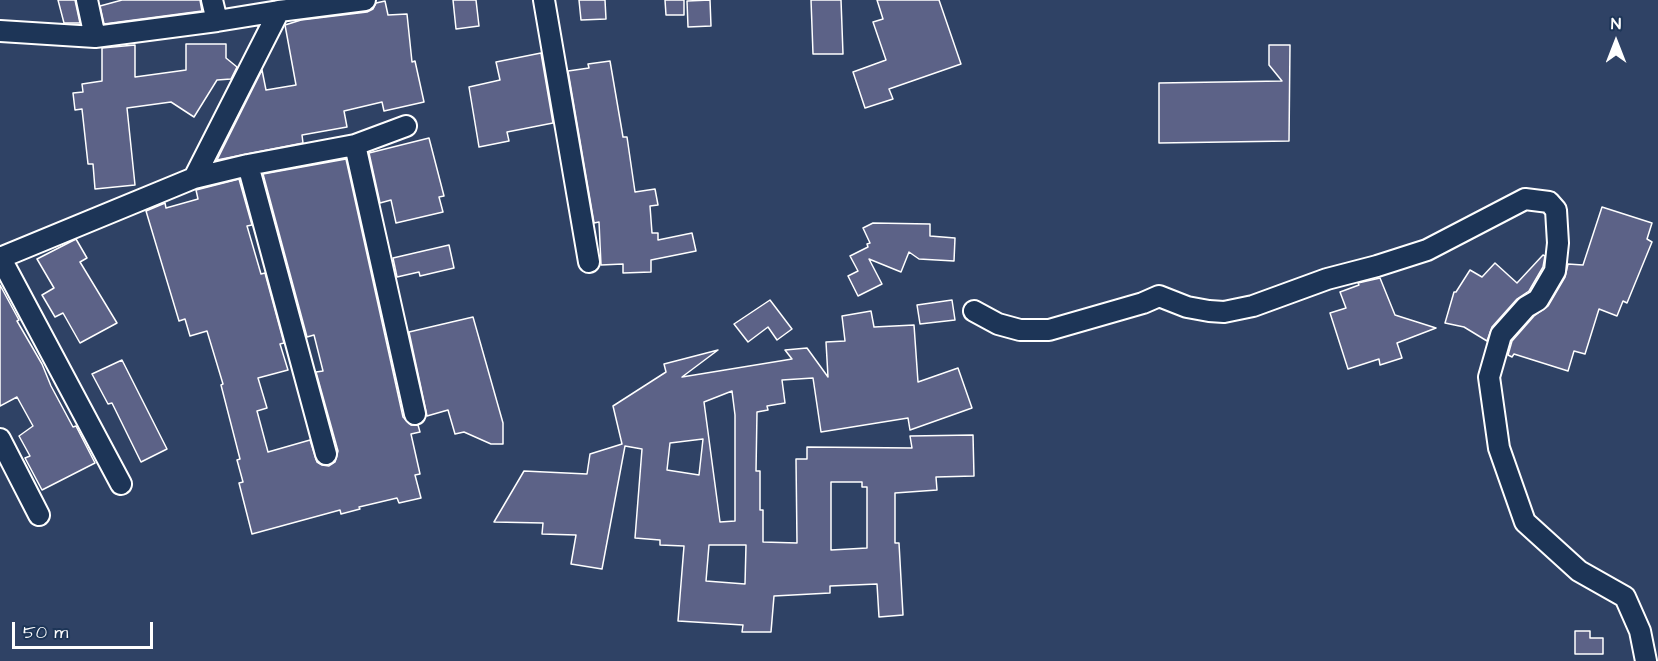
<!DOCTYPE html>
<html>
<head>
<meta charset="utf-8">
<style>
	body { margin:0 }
	#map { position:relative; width:1658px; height:661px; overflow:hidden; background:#2f4265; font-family:"Architects Daughter",sans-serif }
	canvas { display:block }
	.north { position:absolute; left:1586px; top:12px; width:60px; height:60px; -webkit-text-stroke:4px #1d3557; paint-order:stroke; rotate:0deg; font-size:16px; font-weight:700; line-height:24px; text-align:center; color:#fff }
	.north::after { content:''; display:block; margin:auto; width:21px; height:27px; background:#fff; clip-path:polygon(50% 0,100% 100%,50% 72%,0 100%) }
	.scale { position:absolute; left:12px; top:622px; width:141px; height:27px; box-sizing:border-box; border:3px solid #fff; border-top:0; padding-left:8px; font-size:18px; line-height:21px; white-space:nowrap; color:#fff; -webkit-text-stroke:4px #1d3557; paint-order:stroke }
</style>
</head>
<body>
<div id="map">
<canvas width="1658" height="661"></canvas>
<div class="north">N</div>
<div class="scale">50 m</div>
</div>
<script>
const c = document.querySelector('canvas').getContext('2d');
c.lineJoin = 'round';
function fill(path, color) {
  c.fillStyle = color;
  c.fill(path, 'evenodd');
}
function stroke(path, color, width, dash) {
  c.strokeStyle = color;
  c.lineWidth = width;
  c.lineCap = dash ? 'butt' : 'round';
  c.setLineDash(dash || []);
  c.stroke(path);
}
const building = new Path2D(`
	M58 0H75L80 23H64Z
	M122 0H200L202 11 104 24 100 6Z
	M453 0H476L479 26 456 29Z
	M579 0H605L606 19 581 20Z
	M665 0H684V15H666Z
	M710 0 711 26 688 27 687 1Z
	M811 0H841L843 54H813Z
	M877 0H939L961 64 889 89 893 99 865 108 853 72 886 60 873 22 883 19Z
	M385 1 388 15 407 14 412 62 415 61 424 102 384 111 382 102 344 111 347 127 302 135 303 143 217 160 262 70 266 90 296 85 285 25 301 20 367 12 373 9 376 3Z
	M186 44H226V58L237 67 231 79 217 80 194 117 171 102 127 108 135 185 95 189 93 164H88L82 109 75 110 73 93 83 92 82 84 102 81V48L135 45V77L186 70Z
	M1269 45H1290L1289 141 1159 143V83L1282 81 1269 65Z
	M541 53 553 123 507 132 509 141 479 147 469 87 500 80 496 62Z
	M610 61 623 137H627L635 192 655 189 658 205 650 206 652 233H658V240L692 233 696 251 651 260V272L623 273V264L601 265 599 222 594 223 568 71 589 68 588 64Z
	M429 138 444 196 439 197 443 212 396 223 391 200 380 203 369 153Z
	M346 159 403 417 411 425H418L420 432 411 434 420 474 415 475 421 498 399 503 397 498 359 507 360 509 341 514 340 510 252 534 239 483 243 482 237 460 240 459 221 385 223 384 207 331 190 336 185 319 179 321 146 211 165 203 166 208 198 199 196 190 239 179 252 225 247 226 261 274 265 273 284 343 280 344 288 370 258 378 267 408 257 411 268 452 310 440 317 462 322 465 329 466 335 462 338 451 316 372 323 371 314 335 307 337 263 174Z
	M1602 207 1652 223 1647 239 1652 242 1627 303 1623 301 1617 316 1599 309 1585 354 1574 351 1568 371 1514 354 1512 357 1508 355 1512 341 1534 316 1548 306 1565 277 1568 264 1583 265Z
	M873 223 930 224V236L955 238 954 261 919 259 909 252 901 272 869 259 882 284 858 296 848 276 858 271 850 256 868 247 867 244 870 243 863 228Z
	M76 239 87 258 80 262 117 323 80 343 63 313 55 317 42 295 54 288 37 259Z
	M449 245 454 268 420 276 419 272 397 277 393 258Z
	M1543 255 1545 256 1543 267 1529 291 1517 299 1492 327 1487 341 1464 327 1445 323 1454 292H1456L1470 270 1482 277 1495 263 1517 283Z
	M1380 278 1395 315 1436 328 1397 343 1402 358 1380 365 1379 359 1348 369 1330 313 1346 308 1340 292 1359 285 1358 283Z
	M0 285 19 320 17 321 42 364 51 386 73 427 76 426 95 463 42 490 25 458 30 456 19 436 33 426 17 397 0 406Z
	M770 300 792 329 777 340 768 327 748 342 734 324Z
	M952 300 955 320 920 324 917 305Z
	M871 311 874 327 914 325 918 382 958 368 972 408 910 430 908 418 821 432 813 378 782 380 785 403 767 406 768 410 757 412 756 471H760V510H763V542L797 543 796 459H807V447L912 448 910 436 973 435 974 476 936 477 937 490 895 493V543H899L903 615 879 617 877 584 830 586V593L774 596 771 632H742L743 625 678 621 684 546 660 545V540L635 538 642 449 625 446 602 569 571 564 576 535 542 534 543 523 494 522 524 471 587 474 590 454 622 444 613 406 666 372 664 364 718 350 682 377 792 359 785 350 807 348 828 377 826 342 845 341 842 316ZM732 391 735 415V521L720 522 704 402ZM703 439 699 475 667 470 670 443ZM831 482H862V487H867V548L831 550ZM709 545H746L745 584 706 581Z
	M473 317 503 423V444H491L464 432 455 434 448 410 427 416 409 332Z
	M122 360 167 449 141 462 112 403 108 404 92 374Z
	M1575 631H1590V638H1603V654H1575Z`);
fill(building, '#5c6287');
stroke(building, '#fff', 1.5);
const street = new Path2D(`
	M87 0 95 37
	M212 0 217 21 279 11
	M544 0 589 262
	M0 31 95 37 217 21
	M355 145 415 414
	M248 165 326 454
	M194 178 248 165 355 145 406 126
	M0 257 121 484
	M0 258 194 178 279 11 365 0
	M974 311 998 324 1020 330H1049L1143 303 1159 296 1187 307 1209 311 1224 312 1253 306 1327 279 1377 266 1427 250 1525 199 1549 202 1556 210 1558 243 1555 271 1538 300 1526 307 1501 335 1489 377 1499 448 1525 522 1579 571 1625 597 1640 631 1646 661
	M0 439 39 515`);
stroke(street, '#fff', 24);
stroke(street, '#1d3557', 20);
</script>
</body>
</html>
